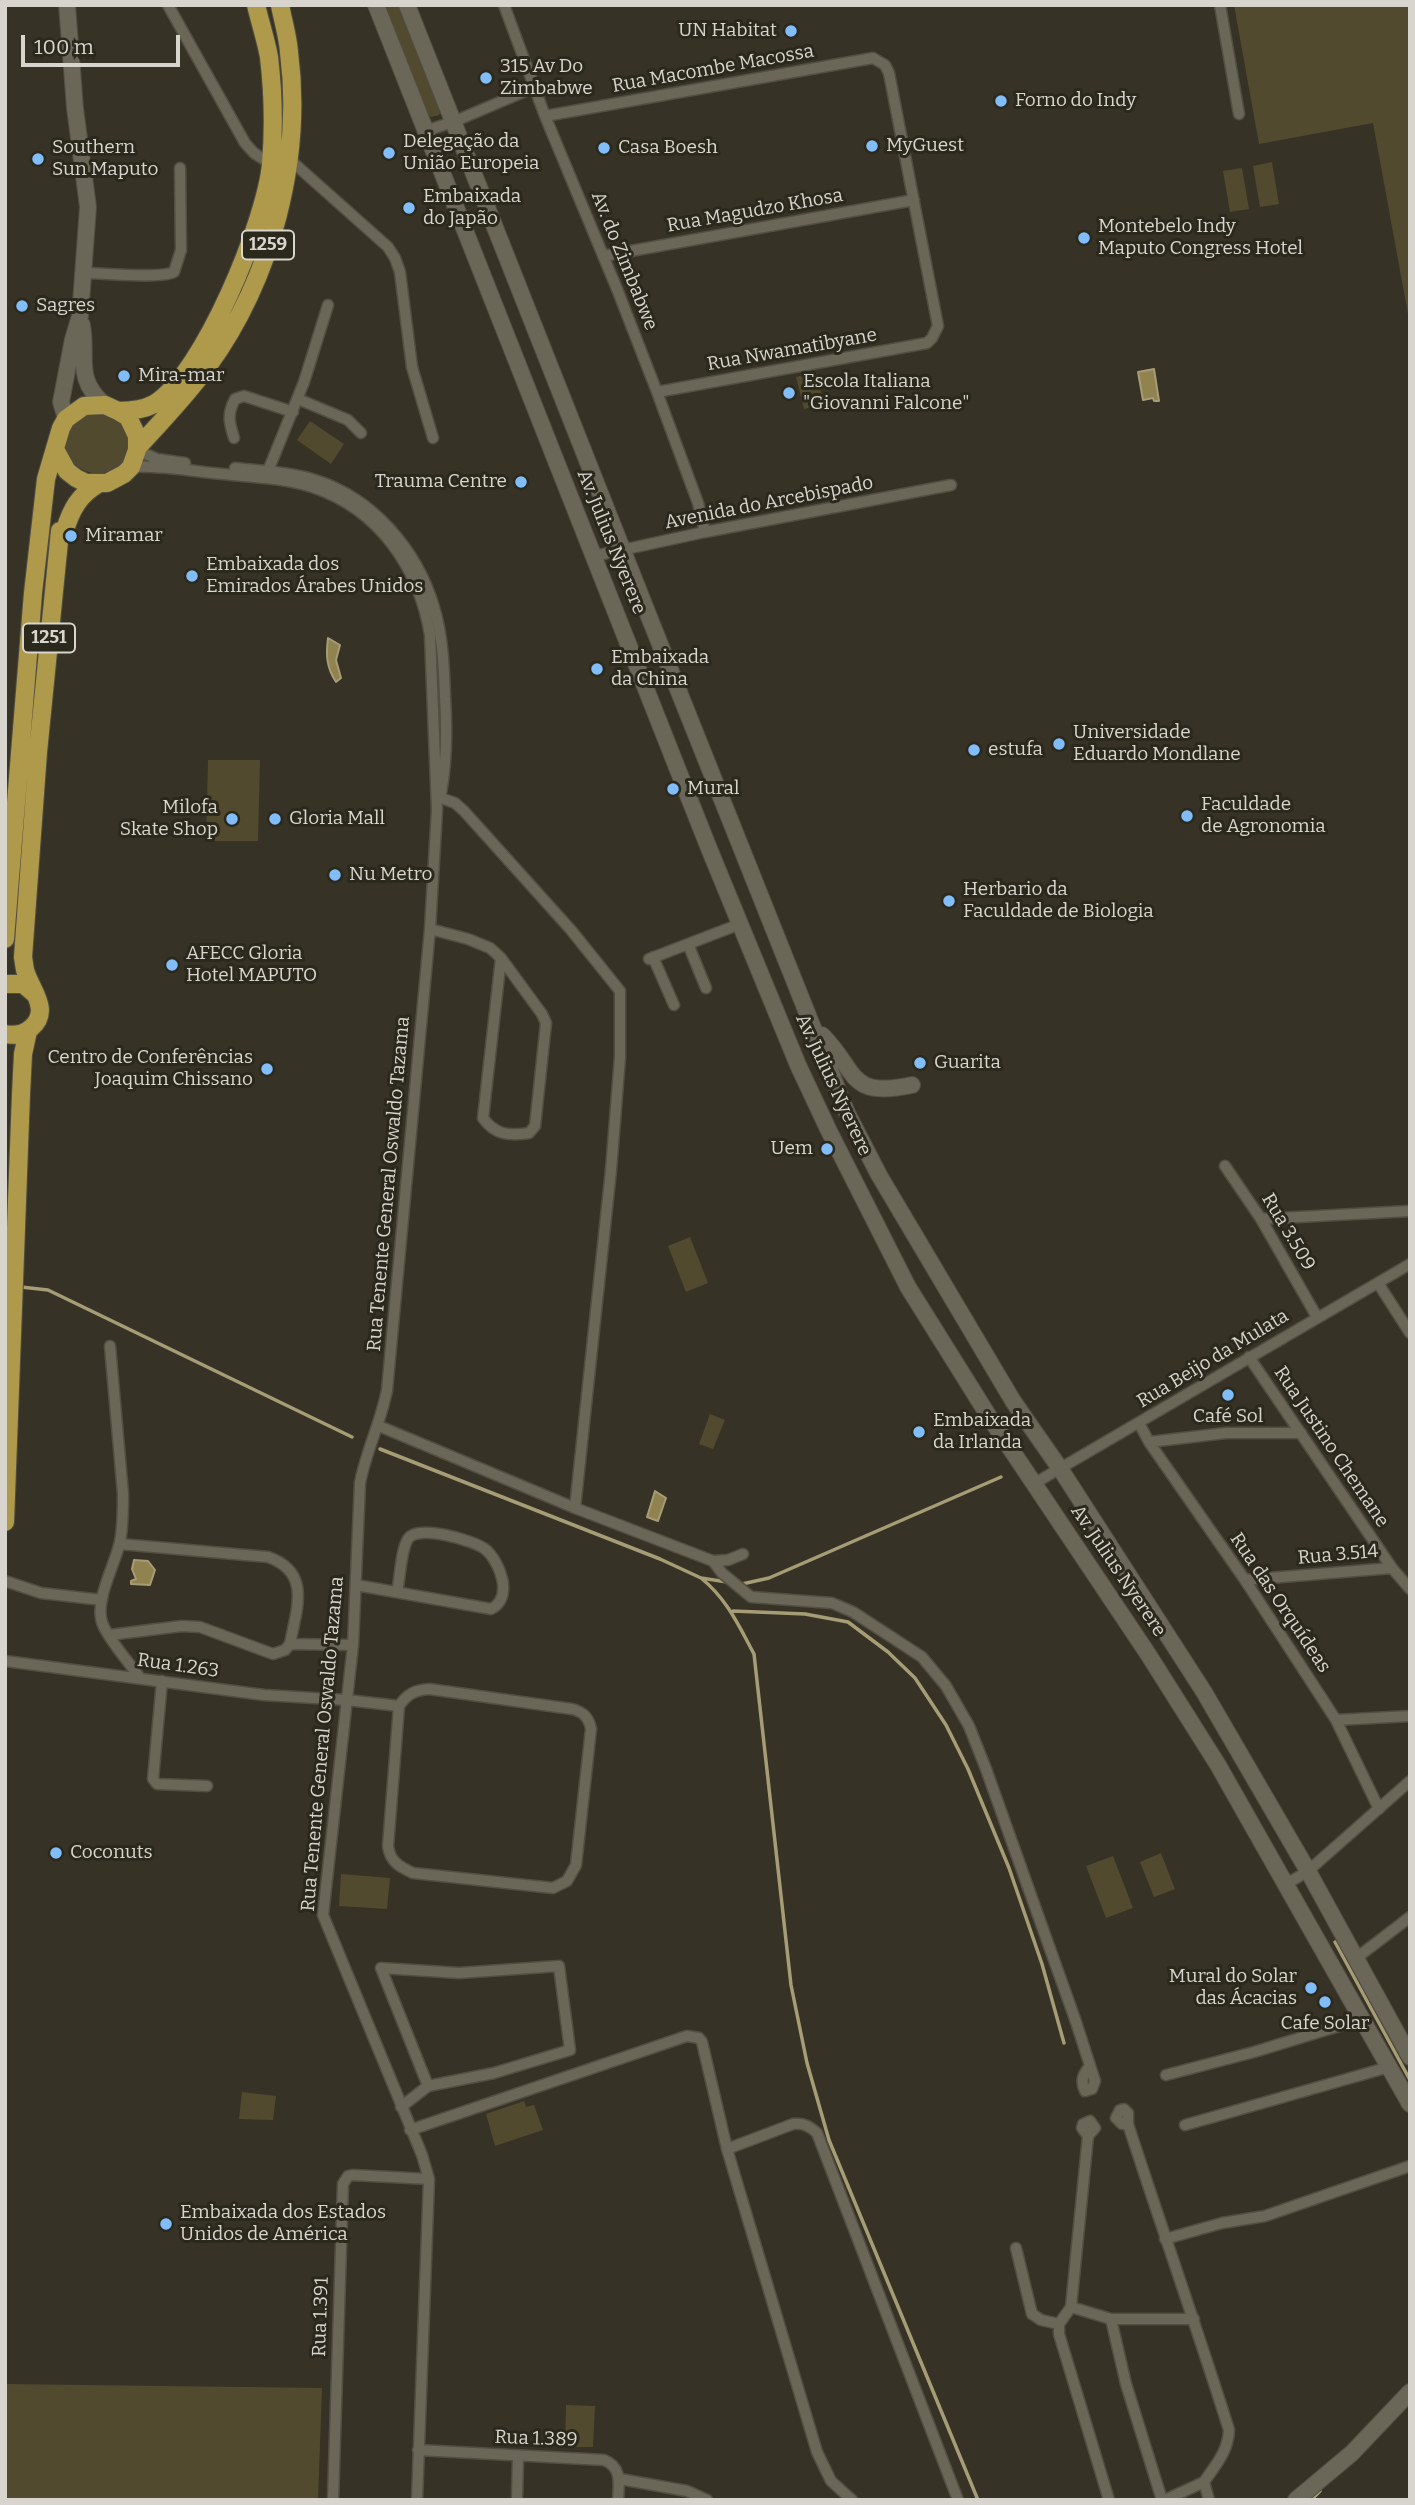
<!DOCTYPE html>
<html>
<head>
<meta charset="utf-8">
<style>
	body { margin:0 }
	#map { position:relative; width:1415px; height:2505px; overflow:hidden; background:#363225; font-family:Bitter,serif }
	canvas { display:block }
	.frame { position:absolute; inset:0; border:7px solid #d7d5cd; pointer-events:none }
	.scale { position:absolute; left:21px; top:35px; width:159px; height:32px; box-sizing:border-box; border:4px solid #d7d5cd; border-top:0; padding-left:9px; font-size:21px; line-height:24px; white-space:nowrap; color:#d7d5cd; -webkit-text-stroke:5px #2b281c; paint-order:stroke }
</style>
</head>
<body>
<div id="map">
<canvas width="1415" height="2505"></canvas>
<div class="frame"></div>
<div class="scale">100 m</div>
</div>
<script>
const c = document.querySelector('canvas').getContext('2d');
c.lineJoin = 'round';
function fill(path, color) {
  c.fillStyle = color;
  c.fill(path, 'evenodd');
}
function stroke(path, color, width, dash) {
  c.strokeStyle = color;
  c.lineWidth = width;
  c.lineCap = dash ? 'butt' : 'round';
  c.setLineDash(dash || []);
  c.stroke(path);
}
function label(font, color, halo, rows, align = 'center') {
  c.font = font + ' Bitter,serif';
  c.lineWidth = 6;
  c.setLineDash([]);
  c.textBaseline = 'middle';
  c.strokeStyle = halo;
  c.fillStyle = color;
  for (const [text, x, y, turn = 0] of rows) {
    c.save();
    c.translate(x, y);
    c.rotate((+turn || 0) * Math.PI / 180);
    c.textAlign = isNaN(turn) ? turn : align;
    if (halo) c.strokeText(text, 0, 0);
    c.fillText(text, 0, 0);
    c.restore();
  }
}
fill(new Path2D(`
	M385 5H400L442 109 439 115 431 117 427 113Z
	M1234 5H1410V325L1373 123 1259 144Z
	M1272 162 1279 204 1260 207 1253 166Z
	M1242 168 1249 209 1230 212 1223 171Z
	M816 372 824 404 804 409 796 377Z
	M91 411 116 415 130 437C129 443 129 452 127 458 124 464 120 467 115 469 84 486 50 451 73 424 77 419 85 415 91 411Z
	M310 421 344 444 331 464 297 440Z
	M208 760H260L258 841H206Z
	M690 1237 708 1283 686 1292 668 1246Z
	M710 1414 725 1420 713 1449 699 1444Z
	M1161 1853 1175 1889 1154 1897 1140 1862Z
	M1113 1856 1133 1908 1106 1918 1086 1866Z
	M341 1874 390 1878 387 1909 339 1906Z
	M242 2092 276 2096 273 2120 239 2119Z
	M524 2101 526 2107 534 2105 543 2130 495 2146 486 2114Z
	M5 2384 322 2388 318 2500H5Z
	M566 2405 595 2406 593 2447H565Z`), '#524a2e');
const water = new Path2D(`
	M1154 369 1159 401H1154L1153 398 1143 400 1138 372Z
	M328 638 340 645 336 660 341 678 336 682C326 667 326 654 328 638Z
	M655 1491 666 1498 658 1521 647 1517Z
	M134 1560 148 1561 155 1570 150 1585 131 1584V1581L136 1579 132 1569Z`);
fill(water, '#918350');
stroke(water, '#a69c76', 2);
stroke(new Path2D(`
	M21 1287 48 1290 352 1437
	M380 1449 660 1559 701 1578 727 1582
	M701 1578C727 1599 739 1626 754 1654L791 1985 807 2063 829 2140 978 2500
	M742 1584 769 1578 1001 1477
	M733 1611 805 1614 848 1622 888 1652 915 1678 946 1725 968 1769 1009 1868 1042 1964 1064 2043
	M1335 1942 1410 2080
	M1311 2500 1320 2491`), '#a69c76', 3.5);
const minor = new Path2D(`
	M168 5 245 143 254 153 271 164
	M504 5 545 116 617 289 657 392 698 503 705 532
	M1220 5 1239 114
	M545 116 873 58 885 65 889 73 938 326 932 338 927 343 657 392
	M425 131 453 122 535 87
	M288 158 388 247 395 258 400 272 412 367 433 438
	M603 256 914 200
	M85 273C104 273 160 279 174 272L181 250 180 168
	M298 399 348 420 361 433
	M234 438C229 422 227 414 235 399L244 396 293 412
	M137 450 157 459 185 463
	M131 467C160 465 192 471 222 474 252 477 283 478 312 487 379 509 419 568 430 635L437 810 430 929 387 1390C381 1422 366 1451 360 1483L353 1645 323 1915 422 2155 429 2179 417 2500
	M235 468C262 471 289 472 315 480 373 498 417 550 434 607 443 637 444 667 445 697 447 729 447 762 441 793
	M268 471 304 382 328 305
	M594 556 705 532 951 485
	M430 929 468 939 490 948 501 958 542 1014 546 1023 535 1126 529 1133C509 1136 495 1135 483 1118L501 958
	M688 944 706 988
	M653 957 674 1005
	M649 959 740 924
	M1225 1166 1261 1219 1317 1317
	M1261 1219 1410 1211
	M1378 1283 1410 1333
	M110 1346 123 1494C123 1510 123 1526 120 1542 115 1565 93 1603 103 1625 111 1643 129 1662 140 1678
	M1249 1357 1392 1568 1410 1589
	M1139 1423 1149 1442 1245 1580 1336 1720 1379 1809
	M379 1426 575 1508 611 1170 620 1057V991L571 930 464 811 455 803 441 798
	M1149 1442 1226 1433H1301
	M1035 1483 1410 1264
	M575 1508 713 1561 728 1560 743 1554
	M120 1544 268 1557C311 1572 297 1607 290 1644L353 1645
	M713 1561 722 1573 751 1597 832 1603 853 1612 922 1657 946 1686 969 1726 986 1769 1075 2019 1095 2081 1092 2089 1085 2091C1080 2081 1083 2074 1090 2066
	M1245 1580 1392 1568
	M5 1581 41 1593 102 1600
	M356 1585 491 1609C514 1598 500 1561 485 1549 473 1540 417 1524 408 1539 401 1549 400 1579 397 1592
	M109 1635 182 1626 200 1627 273 1654 285 1650 290 1644
	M5 1661 264 1695 347 1700 399 1706 388 1846C390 1862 400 1867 413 1873L553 1888 567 1881 576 1865 591 1729C589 1718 584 1712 572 1709L429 1689C415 1690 407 1694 399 1706
	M162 1681 153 1779 157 1784 207 1786
	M1336 1720 1410 1716
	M1285 1885 1308 1871 1410 1781
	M1355 1959 1410 1917
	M1166 2075 1254 2052 1362 2019
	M401 2107 428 2086 381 1968 459 1973 559 1966 570 2050 494 2073 428 2086
	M1128 2124H1122L1116 2118 1120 2110 1124 2109 1128 2113V2124C1161 2226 1197 2328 1229 2430 1228 2452 1216 2464 1204 2482L1209 2500
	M1185 2125 1389 2067
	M410 2130 687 2036 699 2038 702 2042 727 2149 817 2452 831 2481 852 2500
	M1088 2136 1082 2128 1083 2124 1090 2121 1095 2128 1088 2136 1071 2307 1111 2319H1194
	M727 2149 793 2124C804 2123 809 2126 817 2133L958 2500
	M1165 2239 1222 2223 1265 2216 1410 2166
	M1016 2248 1032 2314 1041 2320 1059 2324
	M1071 2307 1059 2324V2334L1109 2500
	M1111 2319 1126 2384 1162 2500
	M418 2450 604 2460C622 2467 619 2483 618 2500
	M620 2479 687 2491 707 2500
	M333 2500 343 2184 348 2176 352 2175 429 2179
	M517 2500 518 2457
	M1165 2500 1204 2482`);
const secondary = new Path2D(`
	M376 5 708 846 798 1065 828 1129 908 1287 988 1415 1148 1654 1218 1765 1410 2104
	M407 5C553 375 699 744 847 1113L879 1175 1013 1401 1061 1470 1204 1692 1308 1871 1410 2057
	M82 325C88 358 74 379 105 405
	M66 419 61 402 73 339 80 316 88 207 75 108 67 5
	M822 1035C858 1071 847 1099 912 1085
	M1296 2500 1352 2453 1410 2392`);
const primary = new Path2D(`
	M118 411C131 411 143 410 154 404 204 374 266 220 271 164 274 129 273 91 269 57 266 40 260 22 256 5
	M138 447C162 421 187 395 208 366 271 279 303 160 289 52 288 37 283 21 280 5
	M5 939 33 593 46 479 61 428 66 419 84 406 105 405 118 411 128 417 137 436V450L131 467 124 474 107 483H86L76 478 67 471 56 451
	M5 984H23L36 995
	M5 1034C15 1036 23 1035 31 1028 51 1011 32 991 26 973 24 968 24 962 23 957L38 752 60 531 65 530C71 510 79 495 98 484
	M5 1522 21 1094 23 1054 28 1031`);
stroke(minor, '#514e43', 13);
stroke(secondary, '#514e43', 18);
stroke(primary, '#514e43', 20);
stroke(minor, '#6a6658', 10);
stroke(secondary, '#6a6658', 16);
stroke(primary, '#ae9a4a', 18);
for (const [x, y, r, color] of [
	[791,31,7,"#80bdfa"],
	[486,78,7,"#80bdfa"],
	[1001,101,7,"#80bdfa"],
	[872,146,7,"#80bdfa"],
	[604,148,7,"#80bdfa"],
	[389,153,7,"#80bdfa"],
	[38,159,7,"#80bdfa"],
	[409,208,7,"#80bdfa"],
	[1084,238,7,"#80bdfa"],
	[22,306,7,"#80bdfa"],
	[124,376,7,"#80bdfa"],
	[789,393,7,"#80bdfa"],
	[521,482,7,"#80bdfa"],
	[71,536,7,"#80bdfa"],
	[192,576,7,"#80bdfa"],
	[597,669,7,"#80bdfa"],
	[1059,744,7,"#80bdfa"],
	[974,750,7,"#80bdfa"],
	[673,789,7,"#80bdfa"],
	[1187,816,7,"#80bdfa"],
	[232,819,7,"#80bdfa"],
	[275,819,7,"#80bdfa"],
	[335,875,7,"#80bdfa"],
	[949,901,7,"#80bdfa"],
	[172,965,7,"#80bdfa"],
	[920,1063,7,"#80bdfa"],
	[267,1069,7,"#80bdfa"],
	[827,1149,7,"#80bdfa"],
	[1228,1395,7,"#80bdfa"],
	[919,1432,7,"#80bdfa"],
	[56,1853,7,"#80bdfa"],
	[1311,1988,7,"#80bdfa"],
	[1325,2002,7,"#80bdfa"],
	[166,2224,7,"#80bdfa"]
]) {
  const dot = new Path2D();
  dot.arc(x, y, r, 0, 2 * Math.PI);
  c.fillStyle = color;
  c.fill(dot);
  stroke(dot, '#2b281c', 2.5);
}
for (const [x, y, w] of [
	[268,245,52],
	[49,638,52]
]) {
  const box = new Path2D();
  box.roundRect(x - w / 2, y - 14.5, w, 29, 5);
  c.fillStyle = '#2b281c';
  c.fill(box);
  stroke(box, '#d7d5cd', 2);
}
label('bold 18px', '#d7d5cd', null, [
	["1259",268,245],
	["1251",49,638]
]);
label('19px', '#d7d5cd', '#2b281c', [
	["UN Habitat",777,31,"right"],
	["315 Av Do",500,67],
	["Zimbabwe",500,89],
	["Forno do Indy",1015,101],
	["Delegação da",403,142],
	["União Europeia",403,164],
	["MyGuest",886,146],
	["Southern",52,148],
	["Sun Maputo",52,170],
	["Casa Boesh",618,148],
	["Embaixada",423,197],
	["do Japão",423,219],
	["Montebelo Indy",1098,227],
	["Maputo Congress Hotel",1098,249],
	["Sagres",36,306],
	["Mira-mar",138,376],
	["Escola Italiana",803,382],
	["\"Giovanni Falcone\"",803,404],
	["Trauma Centre",507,482,"right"],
	["Miramar",85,536],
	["Embaixada dos",206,565],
	["Emirados Árabes Unidos",206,587],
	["Embaixada",611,658],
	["da China",611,680],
	["Universidade",1073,733],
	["Eduardo Mondlane",1073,755],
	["estufa",988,750],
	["Mural",687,789],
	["Faculdade",1201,805],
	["de Agronomia",1201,827],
	["Milofa",218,808,"right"],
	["Skate Shop",218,830,"right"],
	["Gloria Mall",289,819],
	["Nu Metro",349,875],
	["Herbario da",963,890],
	["Faculdade de Biologia",963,912],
	["AFECC Gloria",186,954],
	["Hotel MAPUTO",186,976],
	["Centro de Conferências",253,1058,"right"],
	["Joaquim Chissano",253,1080,"right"],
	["Guarita",934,1063],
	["Uem",813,1149,"right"],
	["Café Sol",1228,1417,"center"],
	["Embaixada",933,1421],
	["da Irlanda",933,1443],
	["Coconuts",70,1853],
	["Mural do Solar",1297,1977,"right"],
	["das Ácacias",1297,1999,"right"],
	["Cafe Solar",1325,2024,"center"],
	["Embaixada dos Estados",180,2213],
	["Unidos de América",180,2235]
], 'left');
label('19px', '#d7d5cd', '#2b281c', [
	["Rua Macombe Macossa",713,69,-10],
	["Rua Magudzo Khosa",755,211,-10],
	["Av. do Zimbabwe",624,261,68],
	["Rua Nwamatibyane",792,350,-10],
	["Avenida do Arcebispado",769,503,-11],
	["Av. Julius Nyerere",611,542,68],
	["Av. Julius Nyerere",833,1085,65],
	["Rua Tenente General Oswaldo Tazama",389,1184,-85],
	["Rua 3.509",1288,1232,59],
	["Rua Beijo da Mulata",1213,1359,-31],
	["Rua Justino Chemane",1331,1447,56],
	["Rua 3.514",1338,1555,-5],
	["Av. Julius Nyerere",1118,1571,56],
	["Rua das Orquídeas",1280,1603,56],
	["Rua 1.263",178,1666,8],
	["Rua Tenente General Oswaldo Tazama",323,1744,-85],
	["Rua 1.391",321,2317,-88],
	["Rua 1.389",536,2439,2]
]);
</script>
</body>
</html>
